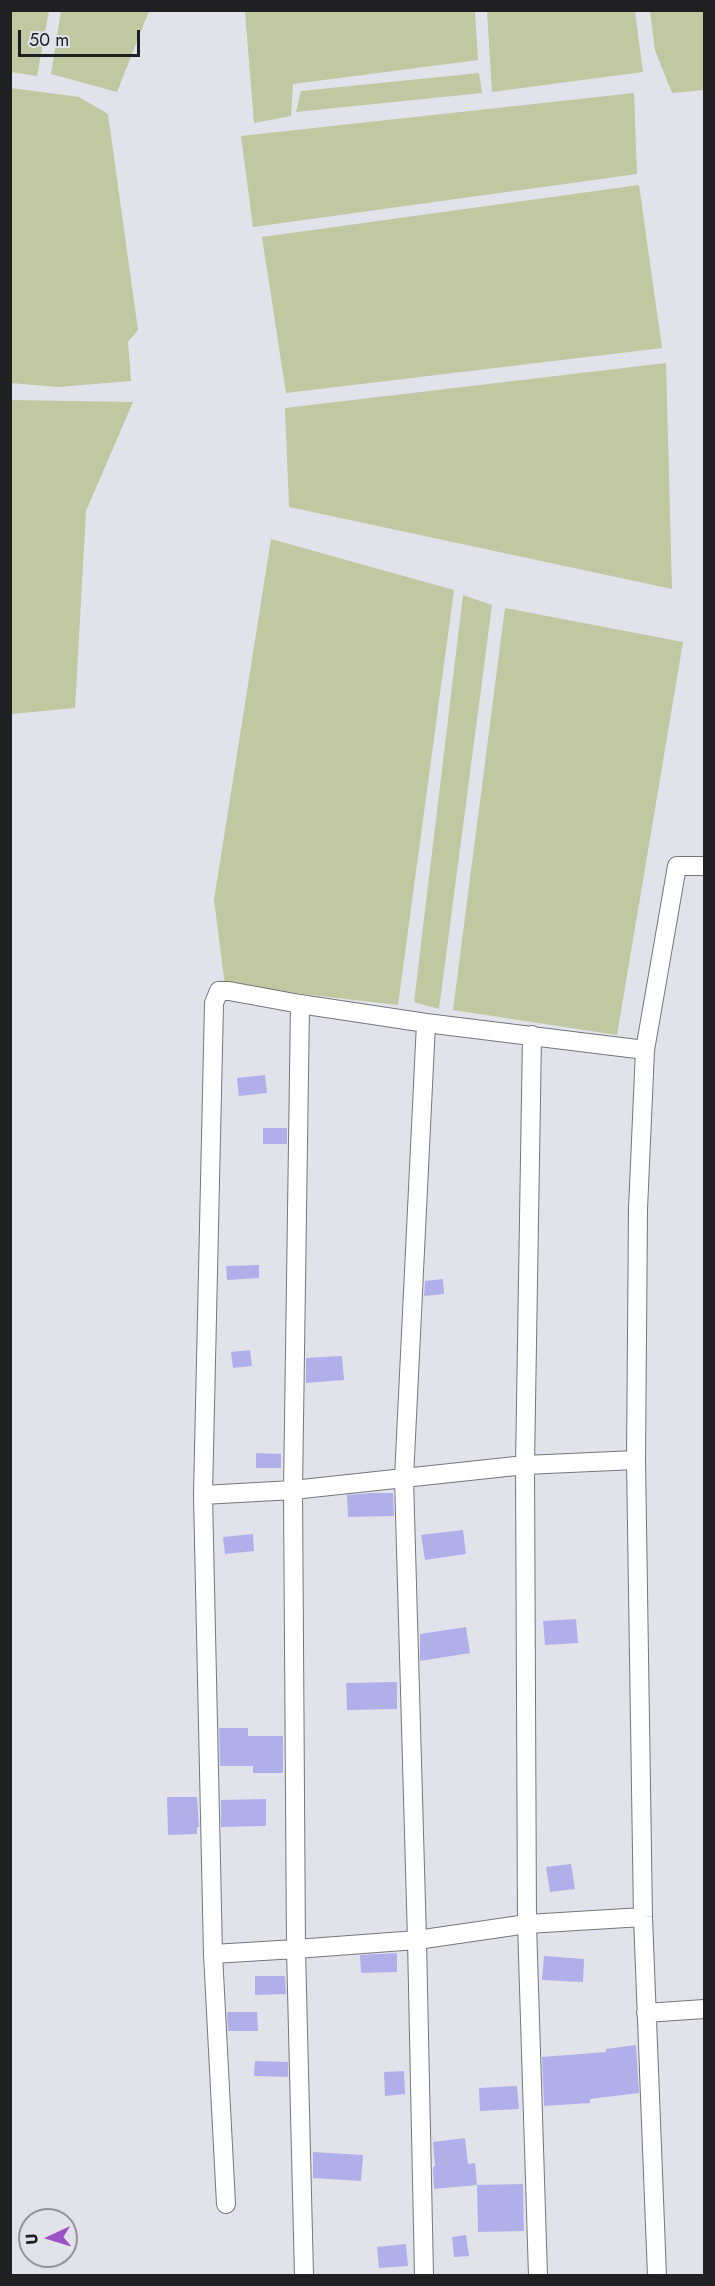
<!DOCTYPE html>
<html>
<head>
<meta charset="utf-8">
<style>
	body { margin:0 }
	#map { position:relative; width:715px; height:2286px; overflow:hidden; background:#e2e2ea; font-family:Jost,sans-serif }
	canvas { display:block }
	.frame { position:absolute; inset:0; border:12px solid #202023; pointer-events:none }
	.north { position:absolute; left:18px; top:2208px; width:60px; height:60px; box-sizing:border-box; background:#e2e2ea; border:2px solid #94949a; border-radius:50%; rotate:266deg; font-size:16px; font-weight:700; line-height:24px; text-align:center; color:#202023 }
	.north::after { content:''; display:block; margin:auto; width:21px; height:27px; background:#9d52c4; clip-path:polygon(50% 0,100% 100%,50% 72%,0 100%) }
	.scale { position:absolute; left:18px; top:30px; width:122px; height:27px; box-sizing:border-box; border:3px solid #202023; border-top:0; padding-left:8px; font-size:18px; line-height:21px; white-space:nowrap; color:#202023; -webkit-text-stroke:4px #e2e2ea; paint-order:stroke }
</style>
</head>
<body>
<div id="map">
<canvas width="715" height="2286"></canvas>
<div class="frame"></div>
<div class="north">U</div>
<div class="scale">50 m</div>
</div>
<script>
const c = document.querySelector('canvas').getContext('2d');
c.lineJoin = 'round';
function fill(path, color) {
  c.fillStyle = color;
  c.fill(path, 'evenodd');
}
function stroke(path, color, width, dash) {
  c.strokeStyle = color;
  c.lineWidth = width;
  c.lineCap = dash ? 'butt' : 'round';
  c.setLineDash(dash || []);
  c.stroke(path);
}
fill(new Path2D(`
	M10 11H49L37 76 11 72Z
	M61 11H149L117 92 51 74Z
	M245 11H475L478 60 293 84 291 116 254 123Z
	M487 11H635L643 72 492 92Z
	M650 11H704V90L672 93 655 50Z
	M479 73 482 93 296 112 301 91Z
	M11 88 79 97 108 114 138 330 128 342 131 381 58 387 11 383Z
	M634 93 637 174 253 227 241 136Z
	M639 185 662 348 286 393 262 237Z
	M666 363 672 589 289 507 285 408Z
	M11 400 133 402 86 511 75 708 11 714Z
	M271 539 454 590 398 1005 225 985 214 900Z
	M463 595 492 605 439 1009 414 1002Z
	M505 608 683 642 617 1035 453 1010Z`), '#c0c7a1');
fill(new Path2D(`
	M265 1075 267 1093 239 1096 237 1078Z
	M263 1128H287V1144H263Z
	M259 1265V1278L227 1280 226 1266Z
	M443 1279 444 1294 424 1296 425 1281Z
	M250 1350 252 1366 233 1368 231 1352Z
	M342 1356 344 1380 306 1383V1358Z
	M256 1453 281 1454V1468H256Z
	M369 1493H393L394 1516 348 1517 347 1495Z
	M463 1530 466 1554 425 1560 421 1535Z
	M253 1534 254 1551 225 1554 223 1537Z
	M576 1619 578 1643 545 1645 543 1621Z
	M466 1627 470 1653 420 1661V1634Z
	M397 1682V1709L347 1710 346 1683Z
	M219 1728H248V1736H283V1773H253V1766H220Z
	M167 1797H197L199 1827H197V1834L168 1835Z
	M266 1799V1826L221 1827V1800Z
	M571 1864 575 1889 550 1892 546 1867Z
	M397 1953V1972L361 1973 360 1955Z
	M544 1956 584 1959 583 1982 542 1980Z
	M255 1976H285L286 1994 255 1995Z
	M227 2012H257L258 2031H228Z
	M636 2045 639 2093 590 2099V2103L544 2106 542 2057 606 2052V2049Z
	M255 2061 288 2062V2077L254 2076Z
	M404 2071 405 2094 385 2096 384 2072Z
	M517 2086 519 2109 480 2111 479 2088Z
	M465 2138 468 2164 475 2163 477 2185 434 2189 433 2167 435 2166 433 2142Z
	M313 2152 363 2155 361 2181 313 2178Z
	M523 2184 524 2231 478 2232 477 2185Z
	M466 2235 469 2256 454 2257 452 2237Z
	M406 2244 408 2266 379 2268 377 2247Z`), '#b1afea');
const street = new Path2D(`
	M300 1004 293 1490 404 1478 417 1940 527 1924 538 2276
	M426 1023 404 1478 525 1465 527 1924 643 1917
	M532 1035 525 1465 636 1460
	M203 1495 213 1954
	M646 2013 704 2009
	M226 2204 213 1954 296 1949 304 2276
	M424 2276 417 1940 296 1949 293 1490 203 1495 214 1003 219 991H229L300 1004 426 1023 645 1050
	M657 2276 643 1917 636 1460 638 1209 645 1050 677 866H704`);
stroke(street, '#76767d', 20);
stroke(street, '#fff', 18);
</script>
</body>
</html>
